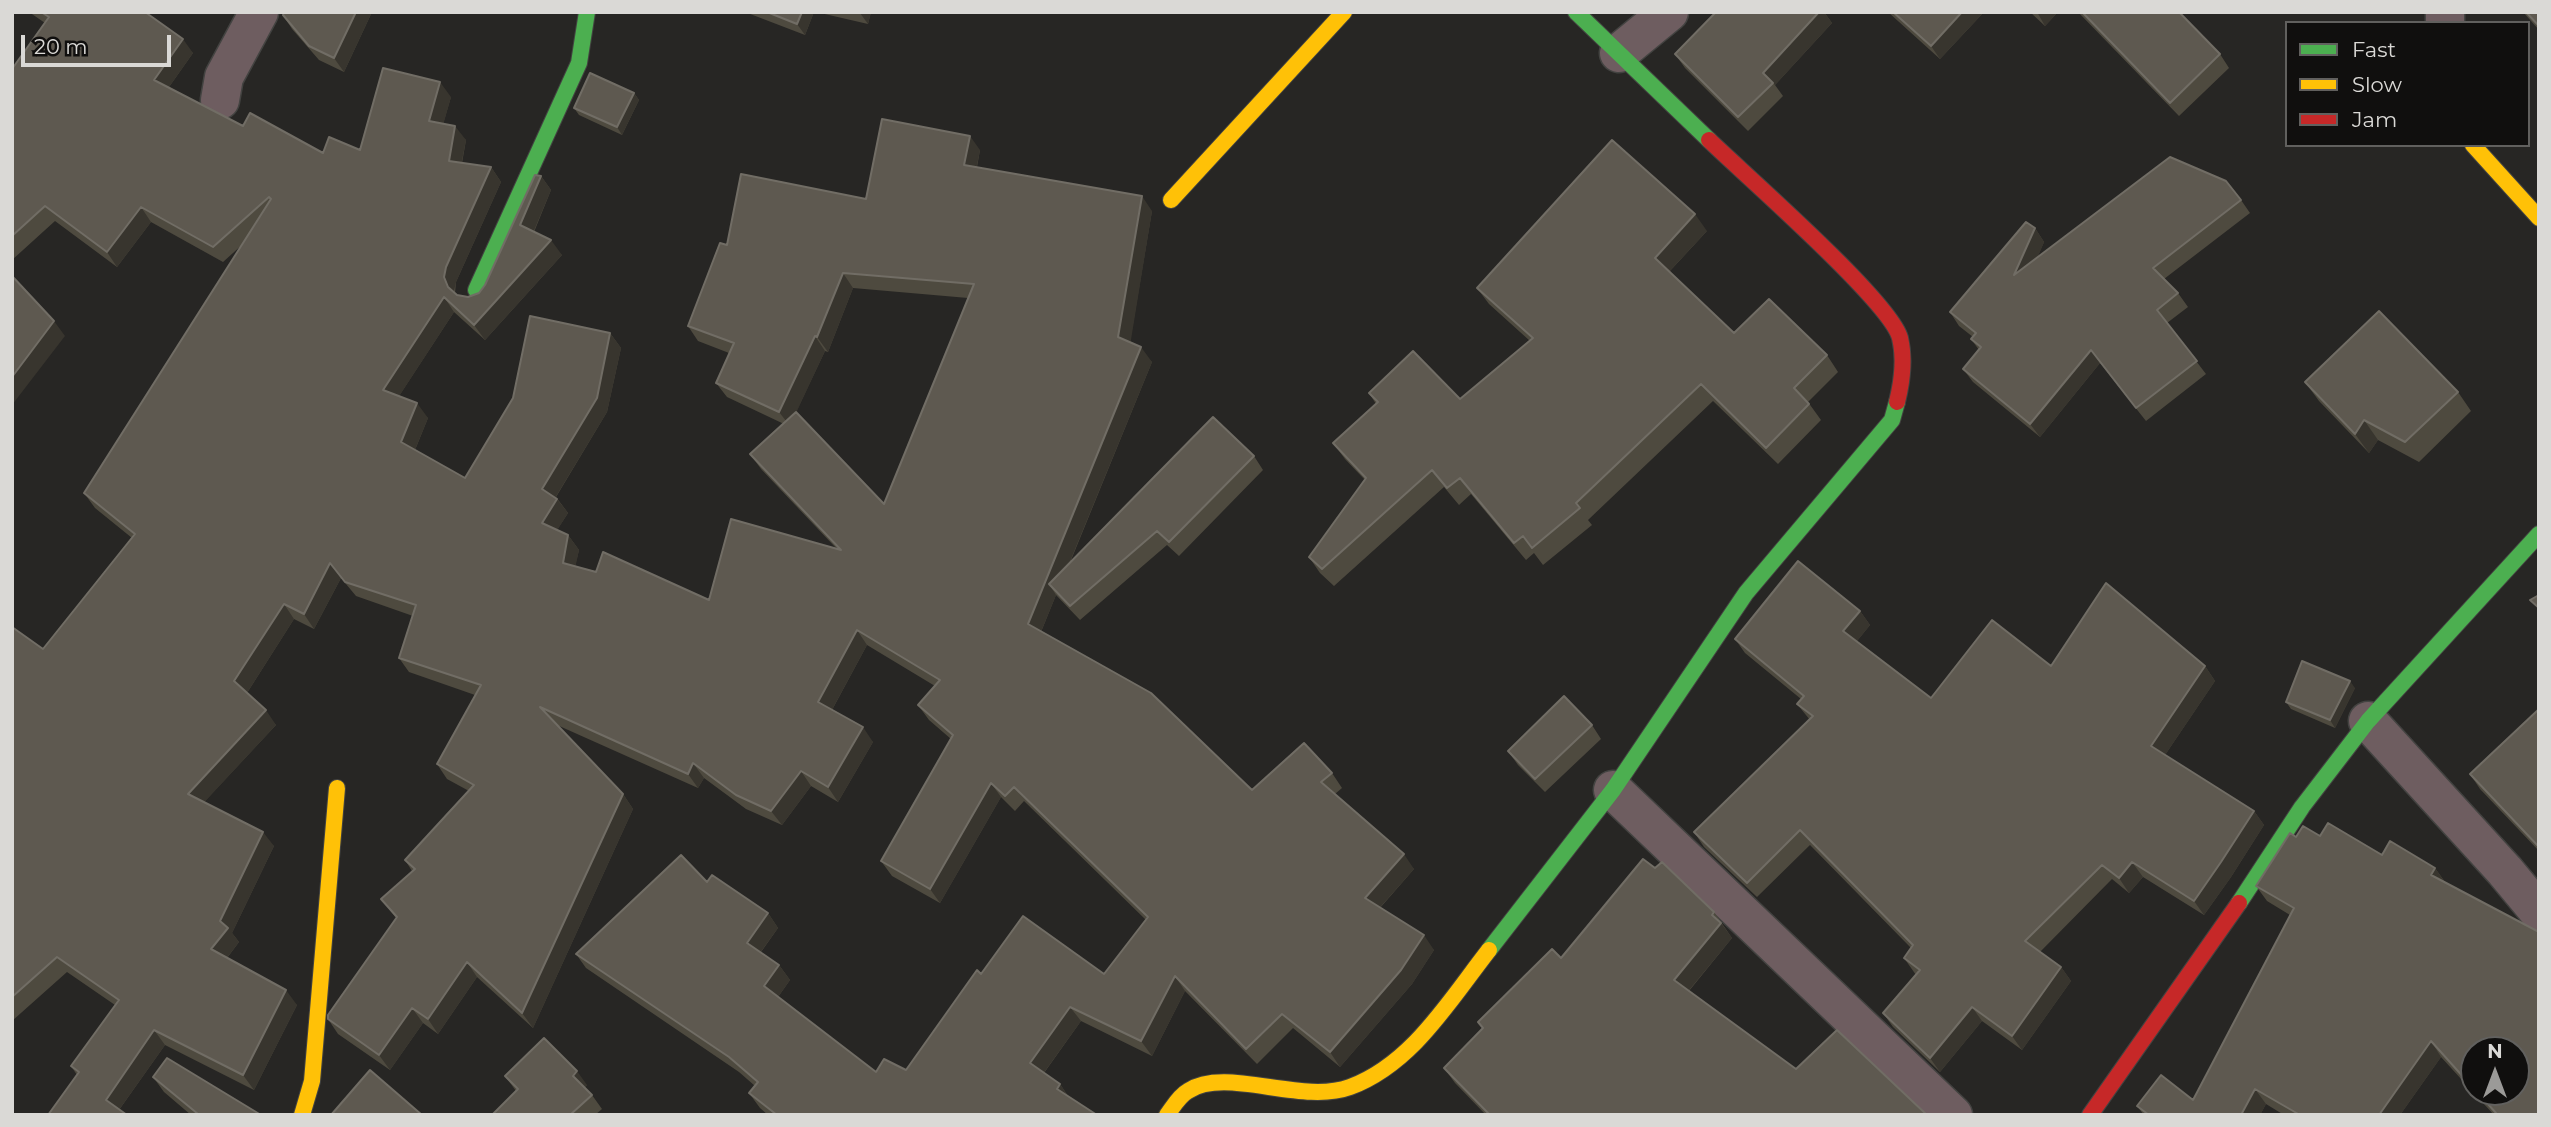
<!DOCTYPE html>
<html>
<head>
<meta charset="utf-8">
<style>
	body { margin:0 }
	#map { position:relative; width:2551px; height:1127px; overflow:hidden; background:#272624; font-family:Montserrat,sans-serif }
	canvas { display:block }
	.frame { position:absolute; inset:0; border:14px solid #dad9d6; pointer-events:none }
	.legend { position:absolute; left:2285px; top:21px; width:245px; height:126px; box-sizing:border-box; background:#100f0e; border:2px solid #61605e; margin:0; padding:9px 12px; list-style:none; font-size:21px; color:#dad9d6 }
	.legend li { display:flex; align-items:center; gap:14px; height:35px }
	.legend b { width:35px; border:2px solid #61605e }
	.north { position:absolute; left:2460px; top:1036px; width:70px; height:70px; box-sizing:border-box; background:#100f0e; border:2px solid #61605e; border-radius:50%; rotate:0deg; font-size:19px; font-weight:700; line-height:28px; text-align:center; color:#dad9d6 }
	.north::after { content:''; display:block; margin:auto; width:24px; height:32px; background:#9b9a98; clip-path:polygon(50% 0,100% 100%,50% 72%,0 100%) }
	.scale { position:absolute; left:21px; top:35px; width:150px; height:32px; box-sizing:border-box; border:4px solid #dad9d6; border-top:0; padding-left:9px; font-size:21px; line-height:24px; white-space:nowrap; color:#dad9d6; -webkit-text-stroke:5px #100f0e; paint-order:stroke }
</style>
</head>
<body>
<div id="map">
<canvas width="2551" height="1127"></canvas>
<div class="frame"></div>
<ul class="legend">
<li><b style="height:9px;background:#4caf50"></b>Fast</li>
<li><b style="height:9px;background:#ffc107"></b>Slow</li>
<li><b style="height:9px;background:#c62828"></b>Jam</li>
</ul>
<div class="north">N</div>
<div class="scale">20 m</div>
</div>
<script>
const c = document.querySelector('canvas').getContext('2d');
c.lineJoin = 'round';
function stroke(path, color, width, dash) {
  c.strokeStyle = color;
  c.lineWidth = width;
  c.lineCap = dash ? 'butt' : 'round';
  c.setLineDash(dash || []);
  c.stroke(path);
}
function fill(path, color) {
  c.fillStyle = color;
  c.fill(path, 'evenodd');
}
const street = new Path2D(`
	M2445 12V23
	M1619 53 1669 12
	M220 100 224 77 259 12
	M2368 721 2505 871 2539 912
	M1613 790 1953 1115`);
const fast = new Path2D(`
	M1576 12 1709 140
	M476 290 579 63 587 12
	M2239 903 2302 807 2368 721 2539 534
	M1489 950 1613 790 1746 593 1892 420 1897 402`);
const slow = new Path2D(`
	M2473 145 2539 218
	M1171 200 1344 12
	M302 1115 312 1081 337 788
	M1167 1115C1173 1107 1179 1096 1188 1091 1226 1066 1301 1105 1350 1087 1412 1064 1449 1001 1489 950`);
const jam = new Path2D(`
	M1709 140C1744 174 1891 302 1900 338 1905 359 1902 382 1897 402
	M2090 1115 2239 903`);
stroke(street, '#434341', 41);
stroke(fast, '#434341', 18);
stroke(slow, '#434341', 18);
stroke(jam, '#434341', 18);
stroke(street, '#6e5d60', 38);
stroke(fast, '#4caf50', 16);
stroke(slow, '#ffc107', 16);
stroke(jam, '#c62828', 16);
fill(new Path2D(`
	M29 12H145L193 53 169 87 243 126 323 153 360 150 451 97 443 124 466 140 462 163 491 167 501 182 456 282 455 293 457 295 468 297 479 293 485 285 541 176 551 190 534 232 562 255 485 340 454 312 399 396 428 418 415 450 465 478 610 333 621 348 607 412 556 497 568 513 557 530 568 535 579 550 575 566 709 600 836 548 761 469 750 454 784 424 727 397 716 383 729 353 698 341 688 326 727 245 866 199 980 150 977 167 1152 211 1130 342 1152 362 1069 565 1254 456 1263 470 1179 556 1167 545 1080 620 1056 595 1041 632 1252 790 1332 773 1342 788 1335 794 1414 869 1380 908 1434 950 1412 984 1340 1067 1293 1028 1257 1064 1185 991 1152 1056 1081 1021 1044 1073 1060 1084 1068 1096 1097 1115H768L760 1108 749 1093 755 1086 739 1072 586 968 576 954 707 882 768 913 778 928 761 952 779 965 790 980 778 997 876 1072 906 1070 981 974H1104L1146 920 1024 801 1015 811 1001 797 940 903 892 876 881 861 951 739 929 720 918 705 935 686 867 645 832 710 873 742 838 802 811 786 782 825 746 809 704 778 698 788 557 725 623 794 633 809 533 1028 477 977 438 1034 423 1023 390 1070 338 1034 328 1019 396 918 381 899 412 871 405 860 469 791 447 779 437 764 475 695 409 672 399 658 413 616 356 596 341 578 314 629 294 619 247 693 276 725 204 802 274 846 232 933 239 942 227 958 297 1005 254 1090 165 1045 119 1110 77 1075 71 1066 115 1005 67 972 12 1021V627L43 649 132 538 95 508 84 493 243 244 223 262 151 222 117 267 55 221 12 260V69L45 23ZM853 288 968 298 884 504 796 412 825 351 828 352Z
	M372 12 344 72 319 60 292 29 283 15Z
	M745 12H814L805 35Z
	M816 12H871L868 24Z
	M1716 12H1824L1832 23 1775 85 1783 96 1748 131 1685 68 1675 54Z
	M1888 12H1984L1940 59Z
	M2030 12H2058L2045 26Z
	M2078 12H2179L2220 54 2229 68 2179 116Z
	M2523 12H2539V30Z
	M634 93 639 100 622 135 579 115 574 108Z
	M2241 200 2250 213 2164 279 2178 293 2188 307 2167 323 2206 374 2146 421 2100 363 2040 437 1973 382 1963 369 1979 350 1971 339 1973 337 1959 326 1950 312 2035 228 2044 242 2037 258Z
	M1707 231 1669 272 1734 333 1827 355 1838 372 1808 402 1821 420 1778 464 1713 401 1588 520 1592 525 1543 565 1534 553 1526 560 1471 494 1459 505 1444 487 1334 586 1320 573 1309 557 1365 480 1345 459 1333 443 1376 404 1369 393 1460 399 1530 341 1489 304 1477 288Z
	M2305 382 2458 392 2471 411 2419 462 2378 440 2369 453 2319 401Z
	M1860 611 1870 625 1857 641 1931 698 2051 666H2205L2215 681 2165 755 2254 811 2264 825 2231 877 2204 915 2143 877 2129 893 2112 879 2040 952 2061 967 2071 981 2022 1050 1982 1021 1940 1072 1893 1027 1883 1013 1916 975 1904 958 1911 948 1810 845 1757 897 1704 847 1694 832 1810 720 1797 704 1801 699 1745 653 1735 639Z
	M2355 688 2335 728 2291 709 2286 702Z
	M2539 709V851L2480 789 2470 774Z
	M1592 725 1601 739 1545 792 1518 765 1508 751Z
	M2320 836 2382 855 2435 868 2445 882 2539 1115H2494L2441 1057 2400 1115H2284L2266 1104 2260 1115H2144L2137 1106 2193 1100 2290 915 2267 901 2256 886 2296 837ZM2474 1050 2516 1092H2474Z
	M1655 868 1714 912 1732 938 1689 991 1796 1069 1927 1115H1486L1455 1083 1444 1068 1483 1029 1478 1022 1561 958Z
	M505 1076 587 1085 584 1088 592 1095 602 1109 595 1115H494L516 1091Z
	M153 1077 261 1115H191L164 1092Z`), '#4e4a3f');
fill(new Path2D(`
	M356 12H372L344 72 334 58Z
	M802 12H814L805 35 797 24Z
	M861 12H871L868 24 860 13Z
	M1819 12H1824L1832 23 1775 85 1763 73Z
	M1962 12H1984L1940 59 1931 46Z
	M2037 12H2058L2045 26Z
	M183 39 193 53 164 94 154 80Z
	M440 82 451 97 440 136 429 121Z
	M634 93 639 100 622 135 617 127Z
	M455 126 466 140 459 176 449 161Z
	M970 136 980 150 974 180 964 165Z
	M491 167 501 182 456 282 454 291 458 302 448 287 444 277 446 267Z
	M541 176 551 190 530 240 520 225Z
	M1142 196 1152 211 1129 352 1118 337Z
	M141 207 151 222 117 267 107 252Z
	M1695 214 1707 231 1666 275 1655 258Z
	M2035 228 2044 242 2024 289 2014 275Z
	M551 240 562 255 485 340 474 325Z
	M843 273 853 288 828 352 817 337Z
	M444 297 454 312 394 404 383 390Z
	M54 321 65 336 12 405V377Z
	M610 333 621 348 607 412 552 503 542 489Z
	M815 336 825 351 790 426 779 412Z
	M1141 347 1152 362 1057 593 1049 584 1056 595 1038 639 1028 624Z
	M2091 350 2100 363 2040 437 2030 424Z
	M417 403 428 418 412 457 401 442Z
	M2364 420 2378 440 2369 453 2355 434Z
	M557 499 568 513 552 538 542 523Z
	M568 535 579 550 573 578 563 563Z
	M330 563 341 578 314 629 304 614Z
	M284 604 294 619 245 696 234 681Z
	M1860 611 1870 625 1853 646 1843 631Z
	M857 630 867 645 828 717 818 702Z
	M2205 666 2215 681 2161 761 2151 746Z
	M2350 681 2355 688 2335 728 2330 720Z
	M266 710 276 725 198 809 188 794Z
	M863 727 873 742 838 802 828 787Z
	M693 763 704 778 698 788 688 774Z
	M801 771 811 786 782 825 771 811Z
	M991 783 1001 797 940 903 930 889Z
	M623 794 633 809 533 1028 522 1013Z
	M2254 811 2264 825 2231 877 2204 915 2194 901Z
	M263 832 274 846 232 933 239 942 222 964 211 949 220 921Z
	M1404 854 1414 869 1375 913 1365 898Z
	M2132 862 2143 877 2129 893 2119 878Z
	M2435 868 2446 884 2431 875Z
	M768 913 778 928 757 957 747 943Z
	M1721 923 1732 938 1685 995 1674 980Z
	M1424 935 1434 950 1412 984 1340 1067 1330 1052Z
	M467 962 477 977 438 1034 428 1019Z
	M779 965 790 980 775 1001 764 986Z
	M2061 967 2071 981 2022 1050 2012 1036Z
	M1175 976 1185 991 1152 1056 1141 1041Z
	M286 990 297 1005 254 1090 243 1075Z
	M1070 1007 1081 1021 1040 1078 1030 1063Z
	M1972 1007 1982 1021 1940 1072 1930 1058Z
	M412 1008 423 1023 390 1070 379 1055Z
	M154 1030 165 1045 116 1114 106 1100Z
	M2431 1041 2441 1057 2400 1115H2379Z
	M577 1071 587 1085 583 1090 573 1076Z
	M1060 1084 1070 1099 1057 1089Z
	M2255 1089 2266 1104 2260 1115H2241Z`), '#38352e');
const building = new Path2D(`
	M41 12H145L183 39 154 80 243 126 250 113 323 153 329 137 360 150 383 68 440 82 429 121 455 126 449 161 491 167 446 267 444 277 448 287 457 295 468 297 479 293 485 285 535 175 541 176 520 225 551 240 474 325 444 297 383 390 417 403 401 442 465 478 513 398 530 316 610 333 597 398 542 489 557 499 542 523 568 535 563 563 596 572 603 552 709 600 731 519 841 550 750 454 796 412 884 504 974 284 843 273 817 337 815 336 779 412 716 383 734 343 688 326 720 243 727 245 741 174 866 199 882 119 970 136 964 165 1142 196 1118 337 1141 347 1028 624 1151 693 1252 790 1304 743 1332 773 1321 782 1404 854 1365 898 1424 935 1401 970 1330 1052 1282 1014 1246 1049 1175 976 1141 1041 1070 1007 1030 1063 1060 1084 1057 1089 1097 1115H777L749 1093 758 1082 729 1057 576 954 681 855 707 882 712 875 768 913 747 943 779 965 764 986 876 1072 884 1059 906 1070 977 970 981 974 1023 916 1104 974 1148 917 1014 787 1005 796 991 783 930 889 881 861 953 735 918 705 940 680 857 630 818 702 863 727 828 787 801 771 771 811 736 795 693 763 688 774 540 707 623 794 522 1013 467 962 428 1019 412 1008 379 1055 328 1019V1015L397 917 381 899 415 869 405 860 474 785 437 764 481 685 399 658 416 605 345 582 330 563 304 614 284 604 234 681 266 710 188 794 263 832 220 921 228 928 211 949 286 990 243 1075 154 1030 106 1100 127 1115H48L79 1072 71 1066 119 1000 57 957 12 997V627L43 649 135 534 84 493 271 199 269 197 213 247 141 207 107 252 45 206 12 236V69L49 17Z
	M284 12H356L334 58 309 46 283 15Z
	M767 12H802L797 24Z
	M1716 12H1819L1763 73 1773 83 1738 117 1675 54Z
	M1893 12H1962L1931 46Z
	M2082 12H2179L2220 54 2170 103Z
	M2526 12H2539V26Z
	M590 73 634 93 617 127 574 108Z
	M1612 140 1695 214 1655 258 1734 333 1769 299 1827 355 1794 388 1809 404 1766 448 1701 384 1576 503 1580 508 1532 548 1523 536 1514 543 1460 478 1447 488 1432 470 1322 569 1309 557 1366 478 1333 443 1378 402 1369 393 1413 351 1460 399 1533 338 1477 288Z
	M2170 157 2226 181 2241 200 2153 268 2178 293 2157 310 2197 361 2136 408 2091 350 2030 424 1963 369 1981 347 1971 339 1976 333 1950 312 2026 222 2035 228 2014 275Z
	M12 276 54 321 12 377Z
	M2379 311 2458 392 2405 442 2364 420 2355 434 2305 382Z
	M1213 417 1254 456 1169 542 1157 531 1070 606 1049 584Z
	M1798 561 1860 611 1843 631 1931 698 1992 620 2051 666 2106 583 2205 666 2151 746 2254 811 2221 862 2194 901 2132 862 2119 878 2102 865 2025 941 2061 967 2012 1036 1972 1007 1930 1058 1883 1013 1920 970 1904 958 1913 945 1800 830 1747 883 1694 832 1813 716 1797 704 1804 696 1735 639Z
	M2539 595V608L2530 600Z
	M2302 661 2350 681 2330 720 2286 702Z
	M1564 696 1592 725 1535 779 1508 751Z
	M2539 709V847L2470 774Z
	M2328 823 2382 855 2390 841 2435 868 2431 875 2539 932V1115H2494L2496 1113 2477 1092H2516V1050H2474V1089L2431 1041 2379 1115H2300L2255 1089 2241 1115H2149L2137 1106 2161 1075 2193 1100 2294 908 2256 886 2290 833 2296 837 2303 826 2320 836Z
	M1643 859 1655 868 1662 862 1714 912 1712 915 1721 923 1674 980 1796 1069 1837 1030 1927 1115H1490L1444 1068 1483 1028 1478 1022 1552 949 1561 958Z
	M544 1038 577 1071 573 1076 592 1095 570 1115H494L493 1114 518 1089 505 1076Z
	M167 1058 261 1115H197L198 1114 153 1077Z
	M370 1070 422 1115H331Z`);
fill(building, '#5e5950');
stroke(building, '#716d65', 2);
</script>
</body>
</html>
